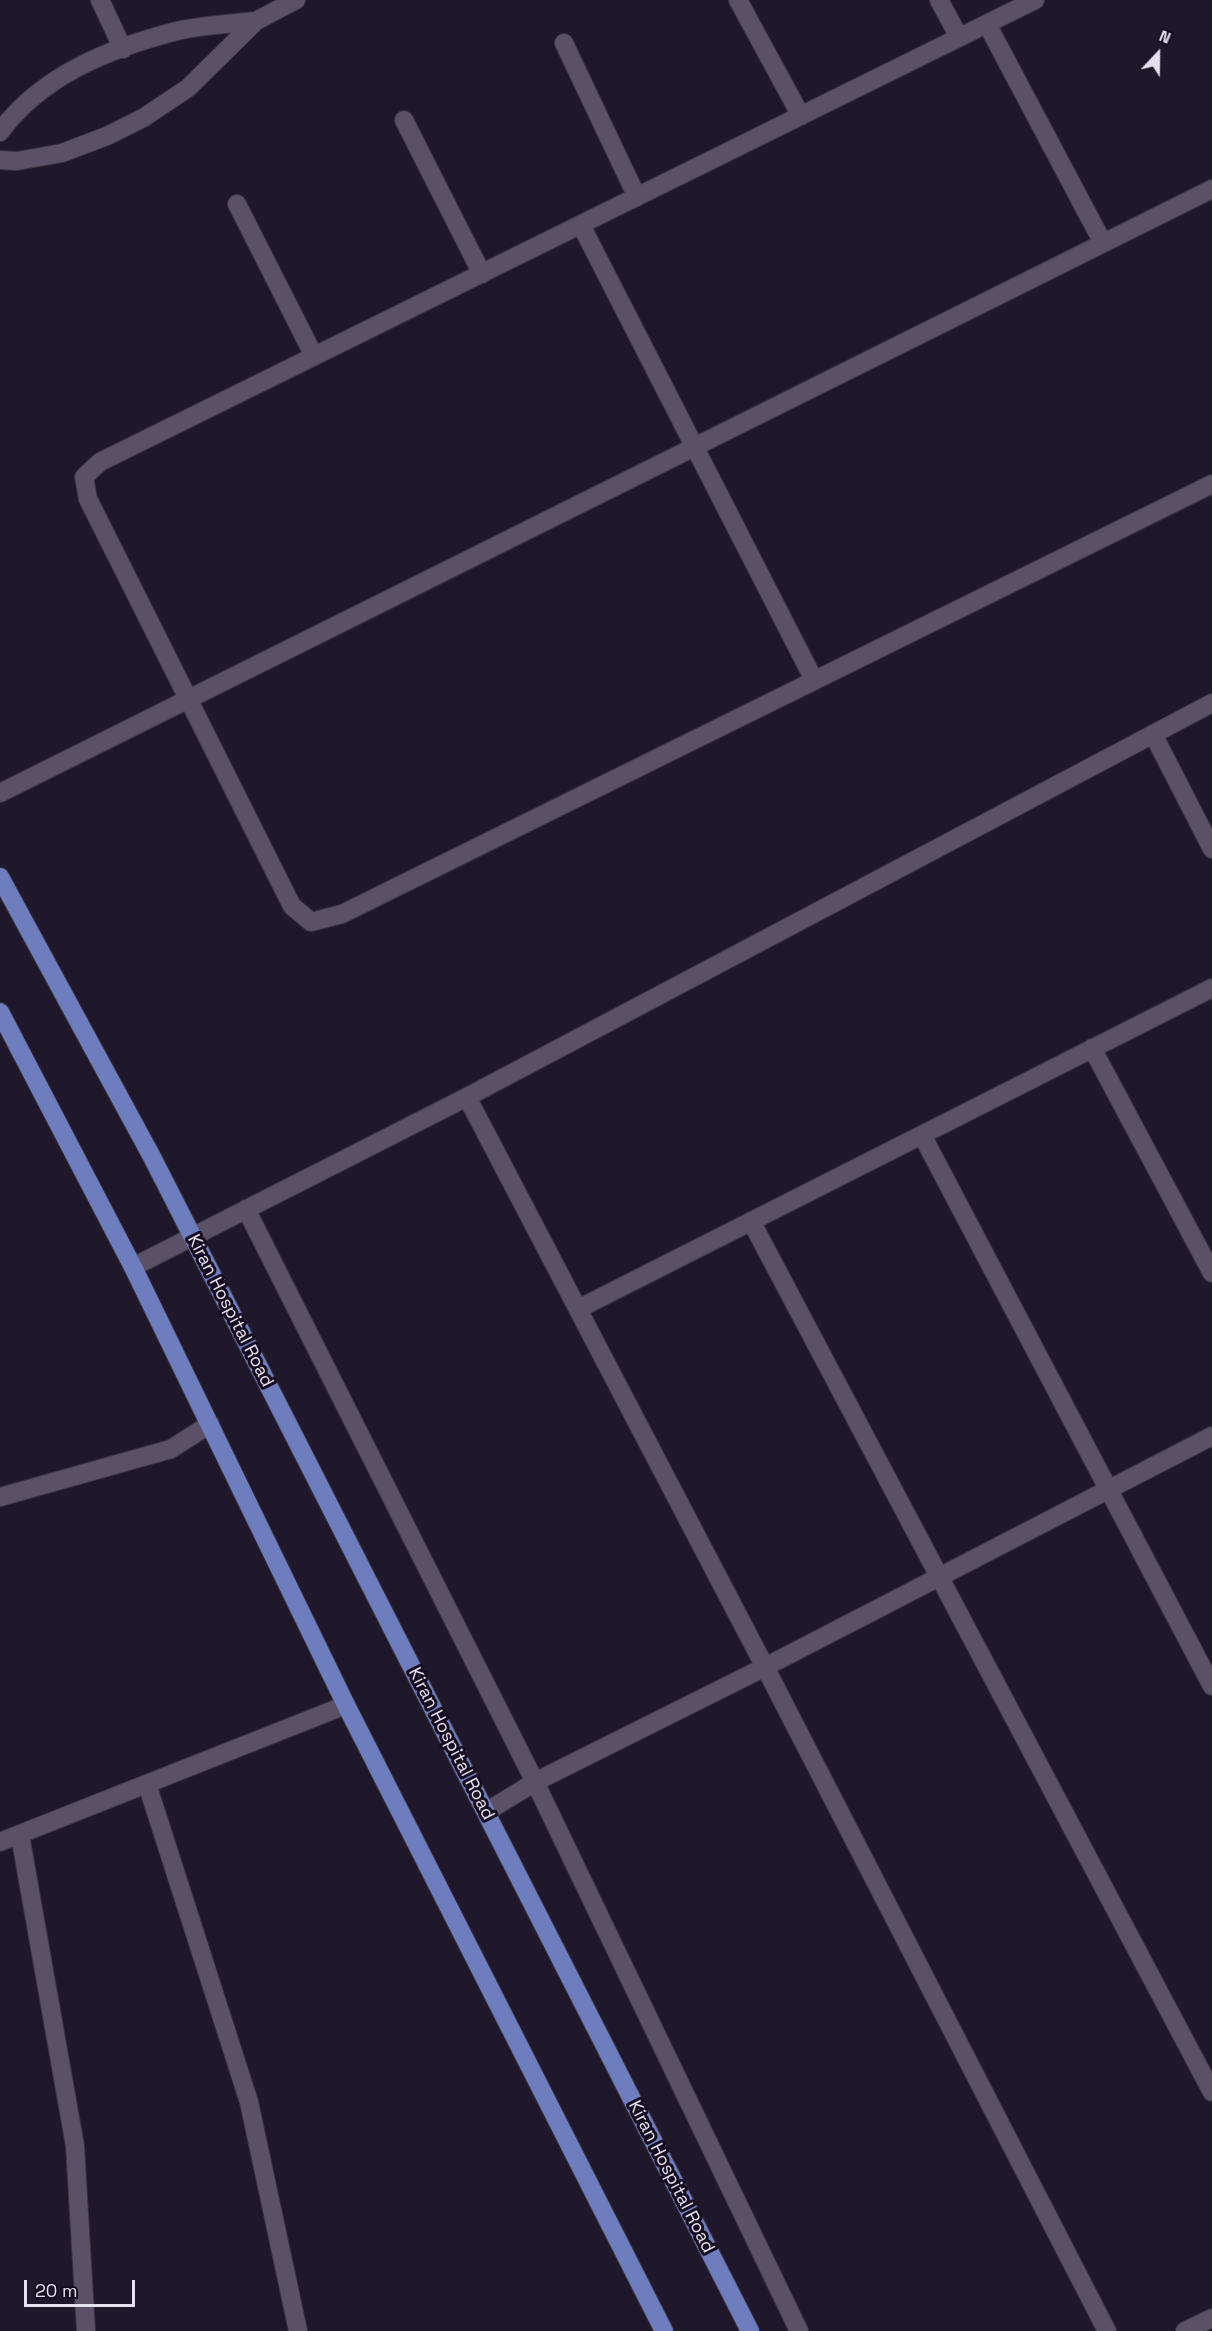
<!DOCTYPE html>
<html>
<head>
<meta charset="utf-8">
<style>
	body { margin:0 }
	#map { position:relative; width:1212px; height:2331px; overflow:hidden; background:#1f172a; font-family:"Space Grotesk",sans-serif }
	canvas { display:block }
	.north { position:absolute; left:1128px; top:24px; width:60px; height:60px; -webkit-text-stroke:4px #160e20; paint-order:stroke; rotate:22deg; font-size:16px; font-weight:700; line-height:24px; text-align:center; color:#e5e0ed }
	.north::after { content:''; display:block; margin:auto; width:21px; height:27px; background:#e5e0ed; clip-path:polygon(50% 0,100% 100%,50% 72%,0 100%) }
	.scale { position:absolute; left:24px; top:2280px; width:111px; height:27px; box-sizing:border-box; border:3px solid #e5e0ed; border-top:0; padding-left:8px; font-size:18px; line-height:21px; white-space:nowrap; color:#e5e0ed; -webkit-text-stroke:4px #160e20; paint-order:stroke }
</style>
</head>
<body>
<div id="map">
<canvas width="1212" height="2331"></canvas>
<div class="north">N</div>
<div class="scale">20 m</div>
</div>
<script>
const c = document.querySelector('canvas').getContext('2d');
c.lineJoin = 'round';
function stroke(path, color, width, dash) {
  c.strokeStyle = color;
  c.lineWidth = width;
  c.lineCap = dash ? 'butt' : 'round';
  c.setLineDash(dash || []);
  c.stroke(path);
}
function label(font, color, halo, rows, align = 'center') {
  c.font = font + ' "Space Grotesk",sans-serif';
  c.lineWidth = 6;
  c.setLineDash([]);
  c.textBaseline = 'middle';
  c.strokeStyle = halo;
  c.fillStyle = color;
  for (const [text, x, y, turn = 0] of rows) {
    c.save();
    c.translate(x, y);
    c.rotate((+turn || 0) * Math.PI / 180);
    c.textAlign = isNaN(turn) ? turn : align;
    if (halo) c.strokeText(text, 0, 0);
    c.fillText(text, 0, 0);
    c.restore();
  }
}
const minor = new Path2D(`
	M100 0 123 49
	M738 0 801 116
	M939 0 959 37
	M1035 0 100 462 84 477 88 499 292 906 311 922 342 914 1212 484
	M987 24 1103 243
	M564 43 637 197
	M404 120 482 274
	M0 132C41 76 108 49 173 32 199 25 229 24 256 21
	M0 160 17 161 62 153 107 136 143 118 188 88 256 21 296 0
	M237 204 314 356
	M581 225 814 680
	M1153 734 1212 849
	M0 793 1212 189
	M1092 1048 1212 1273
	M467 1097 765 1667 1107 2331
	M922 1135 1212 1686
	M246 1209 535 1782 799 2331
	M751 1221 1212 2092
	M133 1267 467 1097 1212 703
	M578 1309 1212 988
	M0 1497 171 1449 210 1424
	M147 1784 249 2102 298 2331
	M486 1812 535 1782 765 1667 1212 1436
	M20 1835 75 2146 86 2331
	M0 1842 346 1705
	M1185 2331 1212 2318`);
const major = new Path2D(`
	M0 877 152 1157 750 2331
	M0 1012 133 1267 346 1705 664 2331`);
stroke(minor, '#393442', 20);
stroke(major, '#393442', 20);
stroke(minor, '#5a5167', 18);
stroke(major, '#6e7dbe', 18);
label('18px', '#e5e0ed', '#160e20', [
	["Kiran Hospital Road",230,1311,63],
	["Kiran Hospital Road",451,1744,63],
	["Kiran Hospital Road",671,2177,63]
]);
</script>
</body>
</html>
